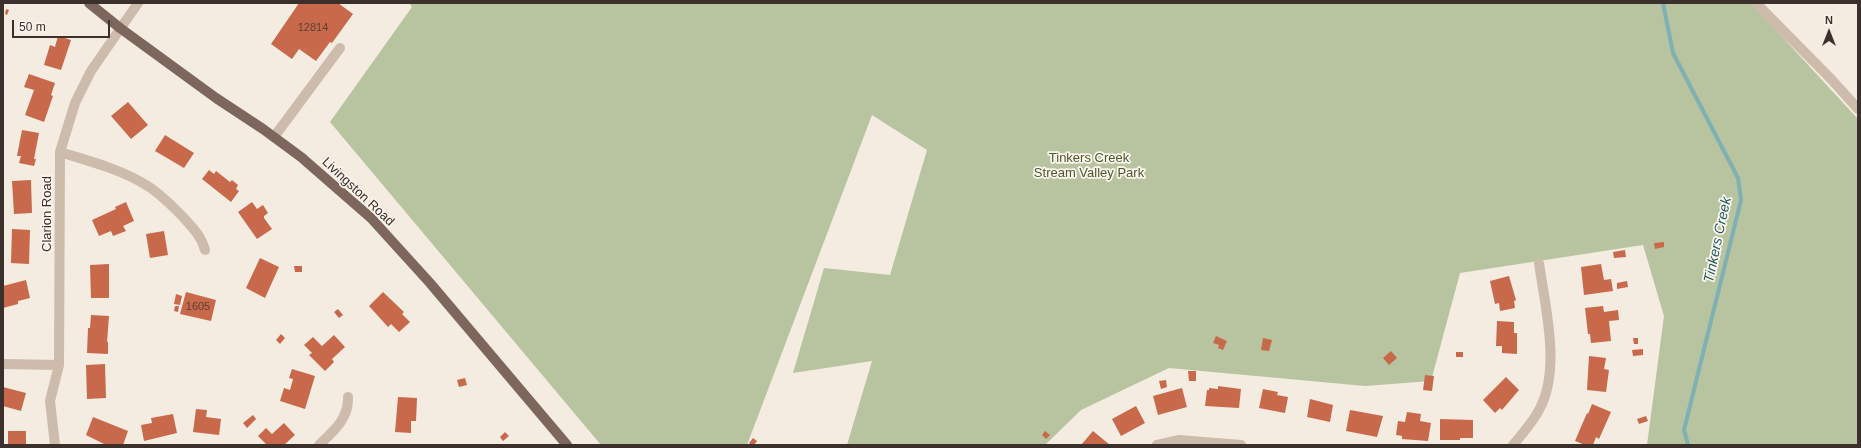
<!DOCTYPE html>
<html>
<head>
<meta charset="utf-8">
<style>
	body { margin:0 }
	#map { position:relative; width:1861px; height:448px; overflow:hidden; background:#f4ebe1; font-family:Helvetica,sans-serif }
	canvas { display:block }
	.frame { position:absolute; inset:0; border:4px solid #3b302b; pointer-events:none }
	.north { position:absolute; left:1809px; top:12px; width:40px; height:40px; -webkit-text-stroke:3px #fbf5ee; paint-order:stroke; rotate:0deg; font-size:11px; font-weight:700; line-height:16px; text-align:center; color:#3b302b }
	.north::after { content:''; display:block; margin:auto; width:14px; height:18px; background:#3b302b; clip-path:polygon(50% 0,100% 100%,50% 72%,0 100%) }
	.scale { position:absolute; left:12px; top:20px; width:98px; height:18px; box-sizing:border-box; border:2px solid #3b302b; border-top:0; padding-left:5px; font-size:12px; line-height:14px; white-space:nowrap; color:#3b302b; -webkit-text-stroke:3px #fbf5ee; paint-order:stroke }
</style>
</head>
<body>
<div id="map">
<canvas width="1861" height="448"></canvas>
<div class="frame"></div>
<div class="north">N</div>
<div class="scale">50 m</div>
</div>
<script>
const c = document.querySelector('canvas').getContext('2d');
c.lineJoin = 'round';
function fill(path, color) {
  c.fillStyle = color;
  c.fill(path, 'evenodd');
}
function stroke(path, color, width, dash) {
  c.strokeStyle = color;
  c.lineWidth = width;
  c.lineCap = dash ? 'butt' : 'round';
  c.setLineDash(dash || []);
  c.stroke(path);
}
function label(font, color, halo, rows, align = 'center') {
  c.font = font + ' Helvetica,sans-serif';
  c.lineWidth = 3.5;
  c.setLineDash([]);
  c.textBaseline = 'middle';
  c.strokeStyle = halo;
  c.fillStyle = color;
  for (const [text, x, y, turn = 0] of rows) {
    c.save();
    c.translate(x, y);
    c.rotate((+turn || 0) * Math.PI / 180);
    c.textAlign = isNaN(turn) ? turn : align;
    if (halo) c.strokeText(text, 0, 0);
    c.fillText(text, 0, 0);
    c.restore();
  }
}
fill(new Path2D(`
	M409 3H1751L1858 119V445H1647L1664 316 1643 245 1460 273 1431 381 1365 386 1169 368 1081 410 1045 445H847L872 361 793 373 824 268 890 275 927 150 872 115 747 445H601L330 122 412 7Z`), '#b8c4a0');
stroke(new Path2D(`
	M1663 3 1673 53 1738 178 1741 200 1684 430 1688 445`), '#7fb0b2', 4);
fill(new Path2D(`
	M299 3H338L353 14 332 43 330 42 316 61 299 49 292 59 271 44Z
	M6 9 9 10 7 15 5 14Z
	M58 36 71 40 61 70 44 65 50 45 55 47Z
	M29 74 55 83 51 95 53 96 44 122 25 115 34 90 24 87Z
	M128 102 148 125 131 139 111 116Z
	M22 130 39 133 34 159H36L34 166 19 163 21 156H17Z
	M165 135 194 153 184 168 155 151Z
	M209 170 214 174 216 171 230 182 232 180 238 185 236 189 239 191 231 202 202 179Z
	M31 180 32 213 14 214 12 181Z
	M126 202 134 221 123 226 126 231 113 236 111 231 99 236 92 220 116 209 115 207Z
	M252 202 257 209 263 205 268 213 264 216V218L272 229 257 239 238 212Z
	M12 229 30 230 29 264 11 263Z
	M164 231 168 255 150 258 146 234Z
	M1664 242V247L1655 249 1654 243Z
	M1625 250 1626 257 1614 258 1613 252Z
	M260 258 279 267 265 298 246 288Z
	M109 264V298H91L90 265Z
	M1601 264 1604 280 1611 279 1613 291 1584 295 1581 267Z
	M294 266H302V272H295Z
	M1509 276 1516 300 1514 301 1515 308 1500 311 1499 303 1495 304 1490 281Z
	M26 280 30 298 18 301V304L3 308V286Z
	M1627 281 1628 287 1617 289V283Z
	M186 292 216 300 211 321 180 314Z
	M383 292 404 312 402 314 410 322 399 332 391 324 388 327 369 306Z
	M176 294 182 296 180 305 174 304Z
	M175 306H179L178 312 174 311Z
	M1603 306 1604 312 1618 310 1619 320 1609 321 1611 341 1591 343 1590 334H1588L1585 308Z
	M338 309 343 315 339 318 334 312Z
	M91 315 109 316 107 342H108V354L87 353 88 328H90Z
	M1497 321 1514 322V333H1517V354L1502 353V346H1496Z
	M281 334 285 338 280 344 276 340Z
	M334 335 345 347 332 359 334 362 325 371 309 355 312 353 304 345 313 337 322 346Z
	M1216 336 1227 341 1223 350 1218 348 1219 345 1213 343Z
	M1263 338 1272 340 1269 351 1261 350Z
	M1633 338H1638V344H1634Z
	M1643 349V355L1633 356 1632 350Z
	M1391 351 1397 358 1389 365 1383 358Z
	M1456 352H1463V357H1456Z
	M1589 356 1606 358 1604 369 1609 370 1606 392 1587 390Z
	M105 364 106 398 87 399 86 365Z
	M292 369 315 376 305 409 280 401 284 388 290 390 293 379 289 378Z
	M1188 371H1196V381H1189Z
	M1425 375 1434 376 1432 391 1423 390Z
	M1506 377 1519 390 1502 410 1500 408 1495 413 1483 400Z
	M465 378 467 385 459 387 457 380Z
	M1166 380 1167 387 1161 389 1159 381Z
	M1218 386 1241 389 1239 408 1205 406 1207 390H1209V388L1218 389Z
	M3 387 26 393 21 411 3 406Z
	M1182 388 1187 407 1158 415 1153 396Z
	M1263 389 1278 392 1277 395 1288 397 1285 413 1259 408Z
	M398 397 417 398 416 421H411V433L395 432Z
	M1310 399 1333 405 1330 422 1307 417Z
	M1592 404 1611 412 1599 439 1596 437 1593 445H1585L1575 441 1587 413 1588 414Z
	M1136 406 1145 423 1121 436 1112 419Z
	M196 409 207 410 206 417 221 419 219 435 193 432Z
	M1350 410 1383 416 1377 437 1346 431Z
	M1407 412 1421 414 1420 421 1431 423 1428 441 1402 439V436L1396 435 1398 421 1405 422Z
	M173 414 177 433 144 441 141 425 152 423 151 418Z
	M253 415 256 419 247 428 243 423Z
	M1646 416 1648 421 1639 424 1637 419Z
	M93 417 128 431 123 445H106L86 435Z
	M1440 419 1473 420V438H1460V440H1440Z
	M284 423 295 435 284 445H267L258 436 266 428 272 434Z
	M8 431H26V445H8Z
	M1045 431 1050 435 1046 439 1042 435Z
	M1093 431 1110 445H1081Z
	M505 432 509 436 503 441 500 437Z
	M753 438 757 441 754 445H751L749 443Z`), '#c8694b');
stroke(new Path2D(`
	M1756 3 1831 79 1858 109
	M274 137 340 48
	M60 152C89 161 120 169 146 185 160 193 172 206 183 217 193 228 201 236 205 250
	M3 364 59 365
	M55 445 50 401 59 365 60 152 75 103 91 71 138 3
	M319 445C334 431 349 418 348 397
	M1157 445 1179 440 1241 445
	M1513 445C1522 434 1534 421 1540 408 1561 368 1545 306 1539 263`), '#cdbbac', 10);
stroke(new Path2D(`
	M89 3 120 28 216 98 263 129 301 157 371 218 430 283 567 445`), '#7d675c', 10);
label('11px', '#5e3e33', null, [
	["12814",313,28],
	["1605",198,307]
]);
label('13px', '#4a5a2e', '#fbf5ee', [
	["Tinkers Creek",1089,158],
	["Stream Valley Park",1089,173]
]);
label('13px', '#3b302b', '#fbf5ee', [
	["Livingston Road",358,192,43],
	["Clarion Road",47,214,-90]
]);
label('italic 14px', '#1f5a5e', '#fbf5ee', [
	["Tinkers Creek",1718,240,-78]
]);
</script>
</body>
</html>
